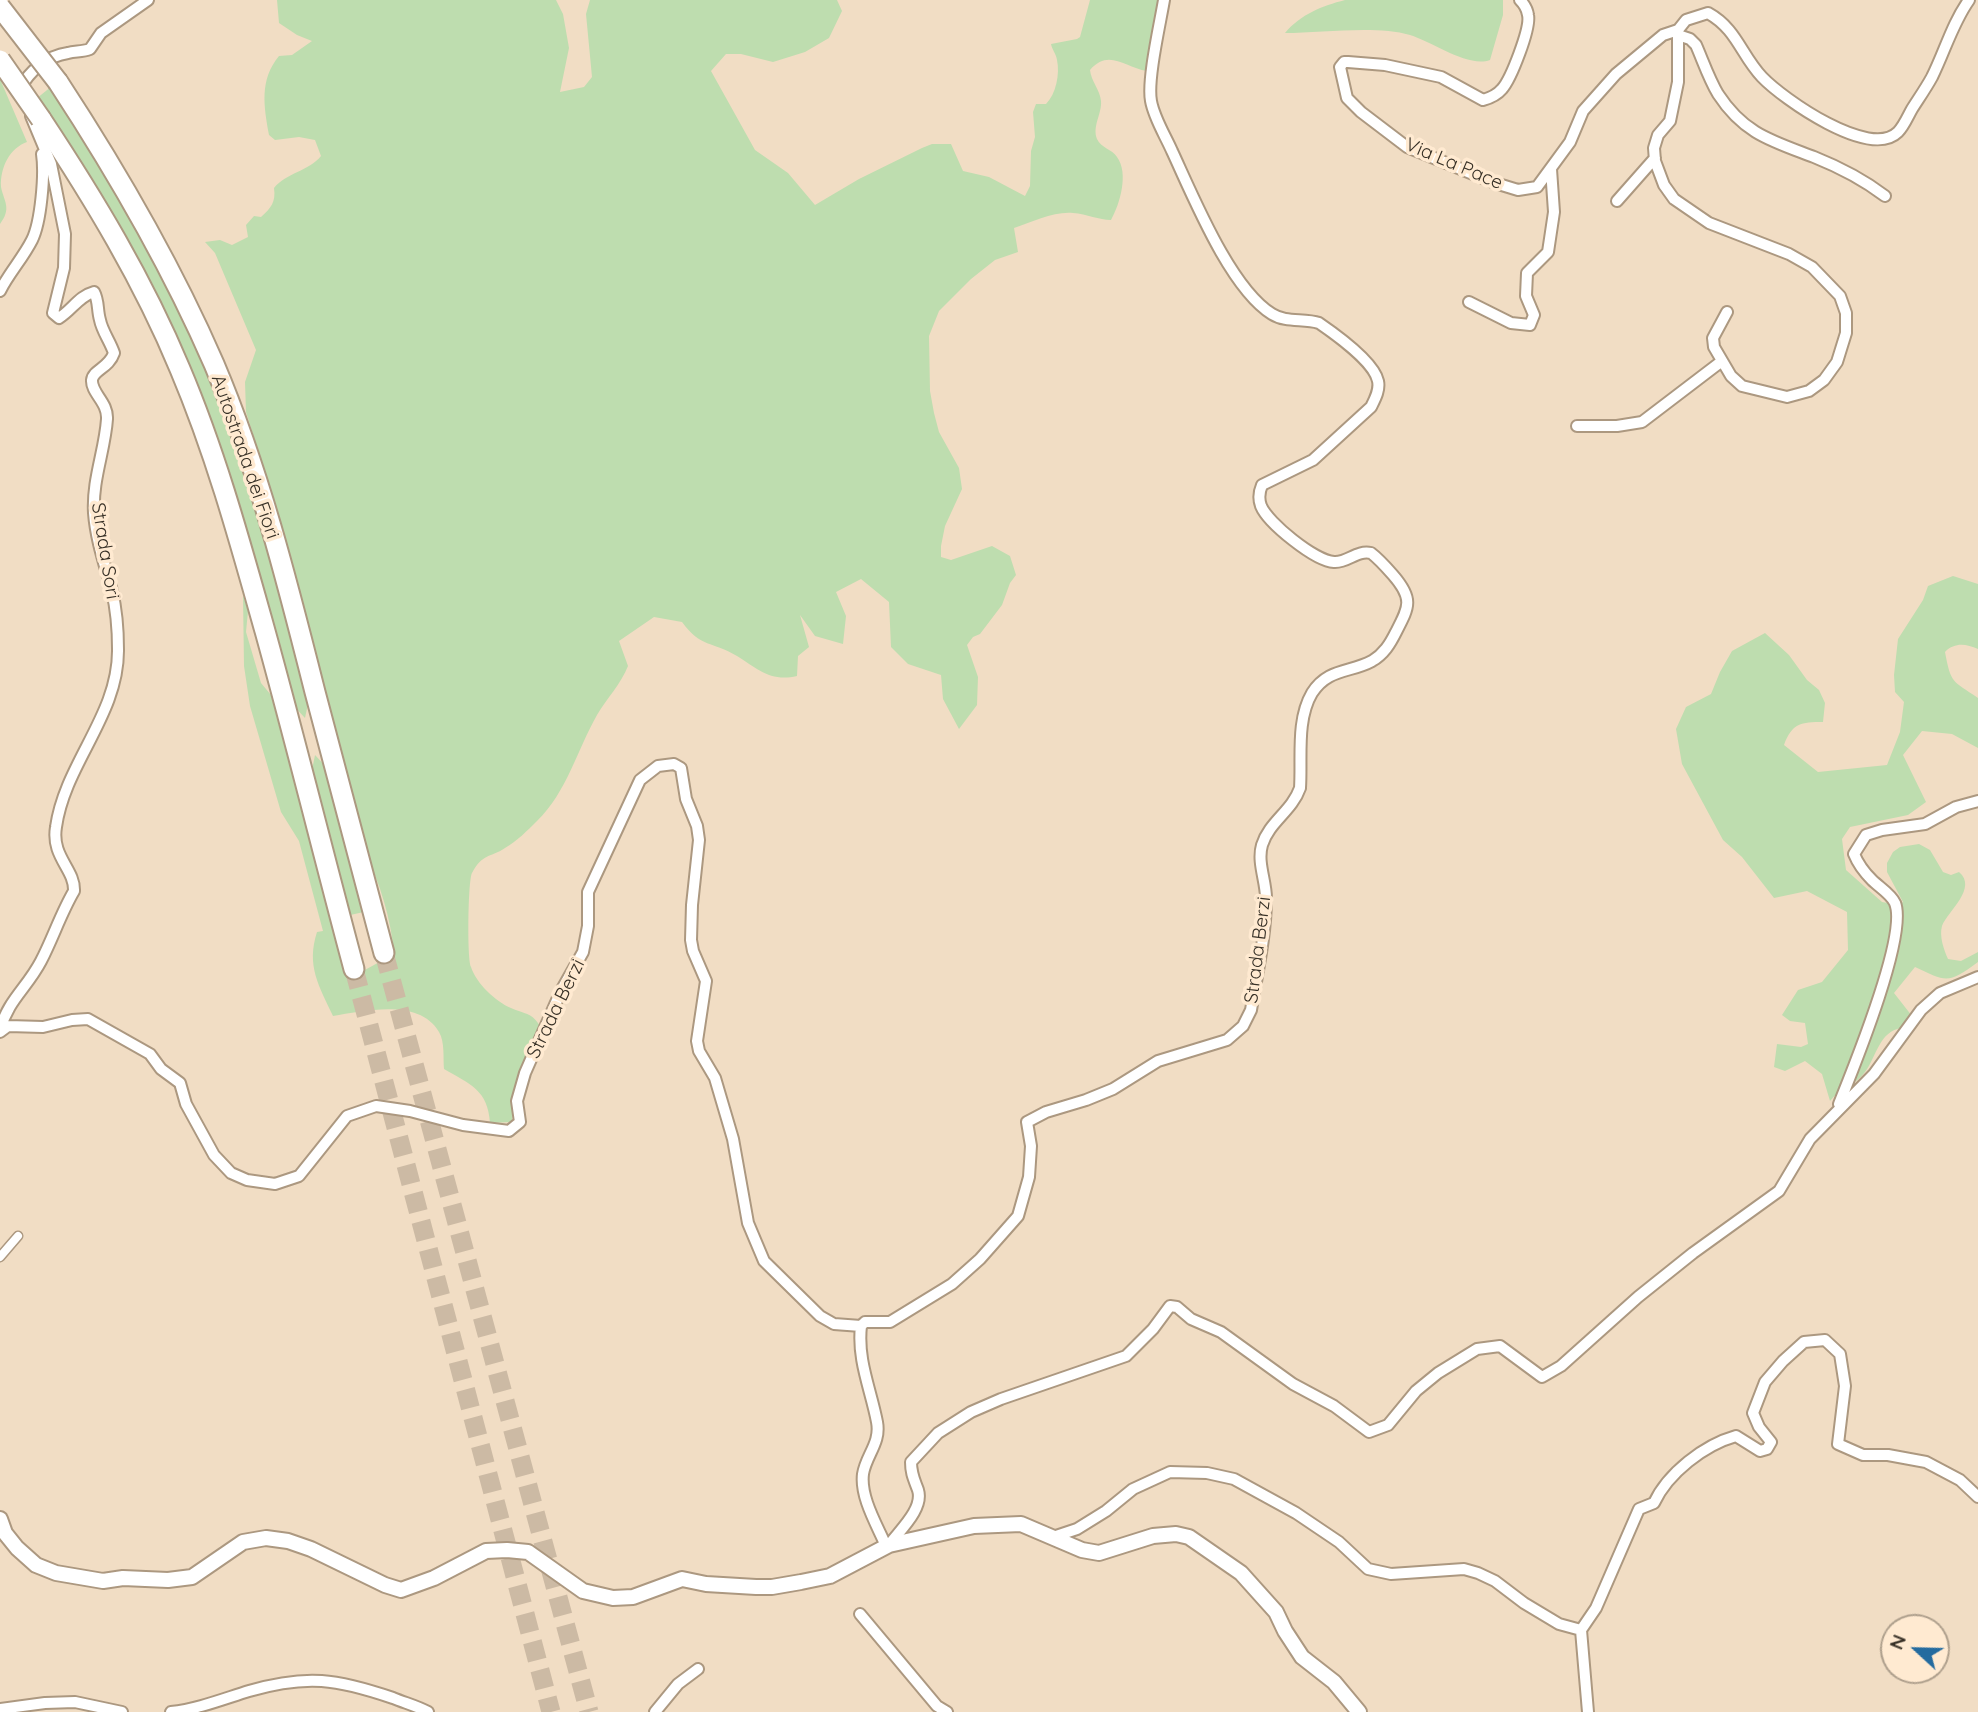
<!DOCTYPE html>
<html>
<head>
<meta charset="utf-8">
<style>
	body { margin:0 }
	#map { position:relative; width:1978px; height:1712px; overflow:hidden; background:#f1ddc4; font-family:Quicksand,sans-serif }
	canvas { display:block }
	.north { position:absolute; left:1880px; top:1614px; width:70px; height:70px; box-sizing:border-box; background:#ffead1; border:2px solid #afa08d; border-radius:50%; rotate:292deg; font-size:19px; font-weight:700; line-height:28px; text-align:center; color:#373026 }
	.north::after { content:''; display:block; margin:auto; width:24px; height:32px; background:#246b9f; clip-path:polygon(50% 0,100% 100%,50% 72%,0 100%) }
</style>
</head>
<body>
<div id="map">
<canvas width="1978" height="1712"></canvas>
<div class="north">N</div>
</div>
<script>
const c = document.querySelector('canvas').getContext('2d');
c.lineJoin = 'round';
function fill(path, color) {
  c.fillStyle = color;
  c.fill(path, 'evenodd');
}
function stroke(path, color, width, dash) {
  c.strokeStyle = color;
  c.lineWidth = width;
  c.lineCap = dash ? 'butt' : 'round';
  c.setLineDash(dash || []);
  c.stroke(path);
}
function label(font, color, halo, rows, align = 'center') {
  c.font = font + ' Quicksand,sans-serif';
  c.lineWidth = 7;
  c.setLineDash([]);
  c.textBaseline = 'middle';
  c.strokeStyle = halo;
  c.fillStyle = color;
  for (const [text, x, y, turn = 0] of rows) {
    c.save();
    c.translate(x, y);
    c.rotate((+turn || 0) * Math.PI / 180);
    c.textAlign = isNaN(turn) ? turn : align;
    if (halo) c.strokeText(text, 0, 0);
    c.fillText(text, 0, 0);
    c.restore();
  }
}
fill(new Path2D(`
	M277 0H556L563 14 569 48 560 92 584 87 592 77 586 14 590 0H837L842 11 829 38 805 52 773 62 741 54H726L711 71 755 150 788 173 815 205 859 179 922 148 932 144H951L963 171 989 177 1025 196 1030 186 1031 151 1035 137 1033 112 1036 104H1046C1056 94 1060 74 1057 60 1056 53 1052 50 1051 44L1077 39 1080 37 1090 0H1159L1147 71C1125 68 1109 48 1090 70 1091 81 1100 90 1101 101 1102 114 1092 126 1097 139 1101 148 1112 149 1117 157 1129 173 1120 204 1111 220 1099 220 1087 214 1073 213 1055 211 1032 222 1014 228L1018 252 995 260 971 279 939 311 929 336 930 391 934 413 939 432 959 468 962 489 945 526 941 546V557L951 560 992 546 1010 556 1016 575 1010 583 1002 605 980 634 973 637 967 645 978 677 977 705 959 729 943 699 941 675 908 664 891 647 889 602 861 579 836 592 846 616 843 644 815 636 800 615 809 647 798 656 797 676C770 682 758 669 737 656 712 641 701 648 682 622L654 617 619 641 628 666C621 684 607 698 597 715 577 750 567 792 537 821 527 831 517 841 505 848 490 858 483 853 472 873 468 880 467 957 471 967 476 983 496 1002 511 1008 527 1015 531 1012 541 1027L514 1099 512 1122 490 1123C488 1090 470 1084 444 1069 443 1058 445 1042 439 1032 419 998 365 1011 333 1016 319 986 306 966 317 932L323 931 299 841 281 812 250 706 244 666 243 595 248 611 246 632 261 683 271 695 293 777 301 790 344 969 346 975 363 971 394 954C391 918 380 884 365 852L267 479 246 412 245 382 256 350 215 253 205 242 220 240 232 245 248 237 246 225 254 216 261 217C271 208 276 202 274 188 286 173 309 171 321 156L315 140 299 137 275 140 269 135C264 107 259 80 279 56L292 55 312 41 297 35 279 23Z
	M1345 0H1503V15L1490 60C1468 68 1433 42 1410 35 1376 25 1321 33 1285 33 1301 14 1322 6 1345 0Z
	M0 79 27 142C10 148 0 167 1 187 4 202 12 208 0 224Z
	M52 86 87 137 181 308 241 454 309 699 305 718 291 703 209 423 36 99Z
	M1953 576 1978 584V649C1966 644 1955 642 1945 652 1951 684 1952 680 1978 698V748L1952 734 1922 731 1903 755 1926 802 1908 815 1850 827 1842 839 1846 870 1882 902 1899 905 1903 902 1887 872V863L1893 852 1900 847 1919 844 1930 850 1943 872 1951 875 1959 872C1978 888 1948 911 1942 926 1939 936 1944 950 1948 959L1961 961 1978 952V962C1948 984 1947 982 1915 967L1894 993 1912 1016 1902 1028C1879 1031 1877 1056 1865 1072 1856 1085 1839 1089 1830 1101L1822 1074 1805 1061 1785 1071 1774 1067 1777 1044 1801 1047 1808 1044 1805 1023 1790 1021 1782 1015 1798 990 1822 982 1848 950 1847 912 1807 891 1774 898 1742 857 1723 840 1682 764 1676 729 1686 707 1711 694 1720 672 1732 651 1765 633 1789 655 1807 680 1819 690 1825 703 1823 722C1801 722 1792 723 1784 745L1818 772 1887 765 1900 732 1904 702 1895 692 1894 675 1898 639 1923 600 1928 586Z
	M315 755 329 770 368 911 346 916 311 775Z`), '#beddaf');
stroke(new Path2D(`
	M384 953 589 1712
	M354 969 551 1712`), '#ccbaa4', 19, [19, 10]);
const pedestrian = new Path2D(`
	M0 1257 18 1236`);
const minor = new Path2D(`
	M1520 0C1524 4 1527 8 1528 15 1531 28 1511 79 1502 89 1497 95 1490 98 1483 100L1441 77 1385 65 1348 62H1344L1340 67 1347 98 1361 112 1407 147 1495 183 1518 190 1537 187 1570 142 1583 111 1616 74 1663 35 1678 30 1686 20 1708 13C1737 29 1741 55 1762 77 1783 99 1870 160 1898 132 1904 126 1908 116 1912 109 1919 98 1926 88 1932 77 1945 51 1952 24 1969 0
	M1678 30V82L1670 121 1658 135 1654 148 1655 161 1664 185 1674 199 1709 223 1789 254 1812 267 1840 296 1846 313V333L1837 362 1824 380 1809 391 1787 397 1742 386 1731 376 1714 347 1713 338 1727 312
	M1678 35 1690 39 1696 45C1703 61 1709 79 1718 94 1744 134 1772 141 1814 157 1839 167 1864 180 1885 196
	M20 89C29 71 47 56 68 53 75 51 82 52 90 49L101 33 148 0
	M1617 201 1655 158
	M0 291C9 273 23 258 32 240 41 222 45 174 42 154
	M1469 302 1511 323 1530 325 1534 315 1526 296 1527 273 1548 252 1554 212 1551 169
	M1577 426H1617L1642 422 1722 361
	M0 1030C8 1000 27 988 41 961 53 938 61 913 74 891 75 869 51 857 56 827 65 763 119 715 118 649 118 630 116 608 112 591 105 565 96 540 94 513 92 480 105 450 107 419 108 402 91 393 92 380 93 370 109 368 114 353 110 341 102 331 100 320 97 310 99 301 94 292 79 296 72 310 59 318L53 313 64 268 65 234 51 164 31 116
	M0 1032 8 1026 43 1027 72 1020 88 1019 150 1054 161 1069 180 1083 186 1104 214 1155 231 1173 247 1180 275 1184 299 1176 347 1116 376 1106 410 1111 463 1125 509 1131 520 1122 517 1101 525 1073 561 991 583 952 588 926V892L640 780 658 766 674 764 681 768 686 799 697 826 699 840 692 905 691 940 693 951 706 981 697 1041 699 1051 715 1078 733 1139 748 1223 764 1261 820 1316 834 1324 861 1326
	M1839 1104C1853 1069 1908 935 1895 903 1891 894 1879 887 1872 880 1864 872 1858 864 1854 854L1866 835 1882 830 1925 824 1956 807 1978 801
	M1053 1537 1077 1529 1106 1511 1133 1489 1170 1472 1207 1473 1234 1479 1296 1513 1339 1542 1368 1569 1391 1574 1464 1569 1478 1573 1495 1581 1524 1603 1559 1624 1581 1630 1588 1712
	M889 1545C899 1531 924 1509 918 1490 914 1479 911 1474 911 1462L938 1433 971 1412 1001 1399 1126 1356 1153 1329 1170 1306 1177 1307 1191 1319 1221 1332 1293 1384 1334 1406 1369 1432 1388 1425 1416 1391 1438 1373 1477 1349 1500 1346 1542 1377 1561 1366 1638 1297 1693 1253 1779 1191 1810 1139 1874 1074 1921 1010 1940 993 1978 977
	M886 1546C877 1525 860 1497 863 1474 866 1455 881 1443 877 1422 871 1390 857 1360 861 1326L865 1322H890L952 1284 980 1259 1018 1216 1029 1177 1031 1146 1027 1122 1046 1112 1086 1100 1113 1089 1158 1061 1227 1040 1243 1026 1251 1010C1257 974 1266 935 1266 898 1266 881 1257 862 1262 845 1269 822 1292 811 1300 788 1302 758 1296 720 1312 693 1328 668 1350 673 1372 661 1384 654 1390 644 1396 632 1409 607 1414 599 1393 575 1386 567 1379 559 1371 553 1356 550 1348 563 1334 562 1315 561 1268 523 1261 506 1258 498 1259 492 1262 485L1313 460 1371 407C1375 399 1380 390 1378 381 1374 362 1335 334 1319 323 1304 318 1286 323 1272 314 1230 288 1193 196 1172 151 1165 135 1154 118 1151 101 1147 80 1160 24 1164 0
	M860 1614 937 1706 947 1712
	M1581 1630 1596 1608 1639 1509 1654 1503C1668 1473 1704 1445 1736 1436L1760 1451 1767 1449 1771 1442 1759 1427 1753 1413 1765 1382 1783 1361 1804 1342 1825 1340 1840 1354 1845 1386 1838 1444 1863 1455H1888L1926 1462 1960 1480 1978 1497
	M0 1709 45 1703 75 1702 122 1712
	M171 1712C198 1709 223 1699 249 1691 307 1674 337 1679 393 1698 405 1703 417 1706 428 1712
	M655 1712 678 1684 698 1669`);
const secondary = new Path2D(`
	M0 1519 5 1533 17 1548 36 1565 56 1573 103 1581 123 1578 168 1580 192 1577 243 1542 266 1538 288 1541 311 1549 385 1585 401 1590 434 1578 486 1551 507 1550 528 1552 583 1591 613 1598 633 1597 682 1579 706 1584 756 1587H772L801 1582 830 1576 889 1545 974 1526 1021 1524 1082 1550 1099 1553 1153 1536 1176 1534 1189 1537 1241 1573 1276 1612 1285 1631 1302 1657 1334 1682 1359 1712`);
const motorway = new Path2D(`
	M58 82C117 172 171 265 214 364 259 470 287 581 315 692 338 779 361 866 384 953
	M41 119C94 199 143 280 180 369 216 454 240 542 265 631 296 743 324 857 354 969`);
stroke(pedestrian, '#ac9880', 11);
stroke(minor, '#ac9880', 14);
stroke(secondary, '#ac9880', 18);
stroke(motorway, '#ac9880', 23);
stroke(pedestrian, '#fff', 8);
stroke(minor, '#fff', 10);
stroke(secondary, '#fff', 14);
stroke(motorway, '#fff', 19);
const motorwayBridge = new Path2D(`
	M0 7 58 82
	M0 60 41 119`);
stroke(motorwayBridge, '#ac9880', 23, []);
stroke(motorwayBridge, '#fff', 19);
label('19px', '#373026', '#ffead1', [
	["Via La Pace",1454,164,23],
	["Autostrada dei Fiori",245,457,71],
	["Strada Sori",105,551,81],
	["Strada Berzi",1258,950,-83],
	["Strada Berzi",556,1009,-64]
]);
</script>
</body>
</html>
